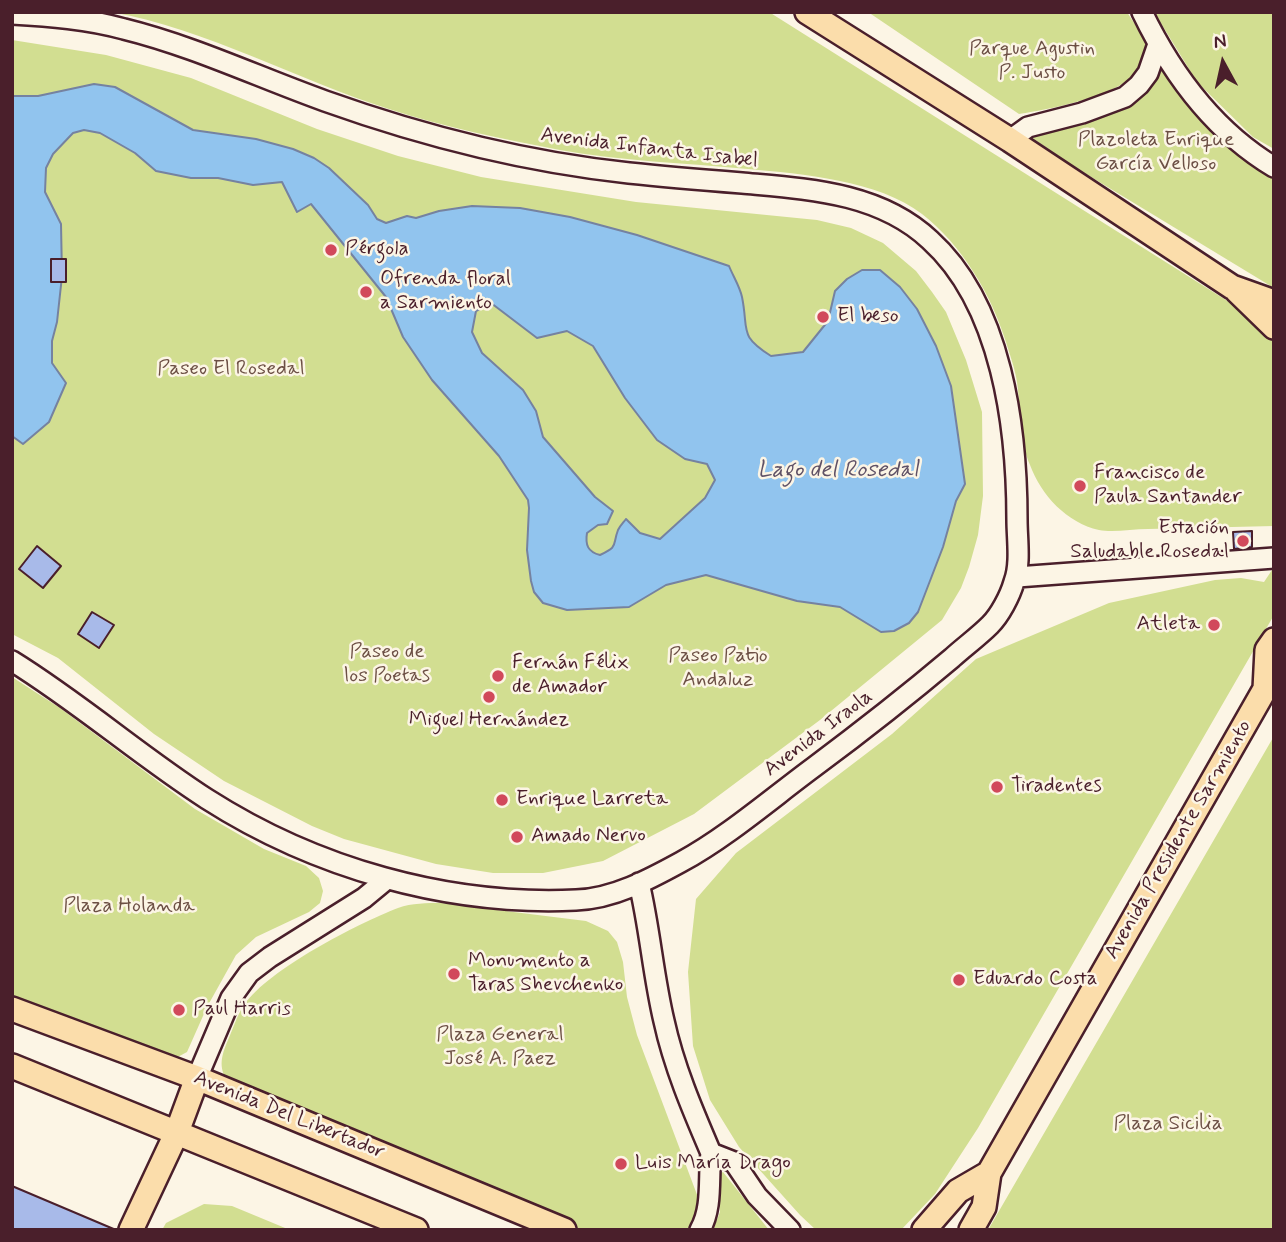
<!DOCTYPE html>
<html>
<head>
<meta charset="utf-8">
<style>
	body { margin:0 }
	#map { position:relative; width:1286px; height:1242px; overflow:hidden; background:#fcf5e5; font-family:Mynerve,sans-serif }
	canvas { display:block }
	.frame { position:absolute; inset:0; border:14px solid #4a1f2b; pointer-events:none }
	.north { position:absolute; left:1188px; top:28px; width:70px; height:70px; -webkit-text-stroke:5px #fcf5e5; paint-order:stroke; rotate:352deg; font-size:19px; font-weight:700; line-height:28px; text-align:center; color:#4a1f2b }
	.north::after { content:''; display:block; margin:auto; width:24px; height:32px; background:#4a1f2b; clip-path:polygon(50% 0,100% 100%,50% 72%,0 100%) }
</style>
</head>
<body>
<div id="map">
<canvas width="1286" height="1242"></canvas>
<div class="frame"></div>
<div class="north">N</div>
</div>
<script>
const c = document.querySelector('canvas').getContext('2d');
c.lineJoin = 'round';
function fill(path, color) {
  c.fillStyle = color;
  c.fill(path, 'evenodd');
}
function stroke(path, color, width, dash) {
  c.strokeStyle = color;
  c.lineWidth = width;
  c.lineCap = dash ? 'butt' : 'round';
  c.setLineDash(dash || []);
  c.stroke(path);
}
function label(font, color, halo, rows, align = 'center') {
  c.font = font + ' Mynerve,sans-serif';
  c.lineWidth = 5;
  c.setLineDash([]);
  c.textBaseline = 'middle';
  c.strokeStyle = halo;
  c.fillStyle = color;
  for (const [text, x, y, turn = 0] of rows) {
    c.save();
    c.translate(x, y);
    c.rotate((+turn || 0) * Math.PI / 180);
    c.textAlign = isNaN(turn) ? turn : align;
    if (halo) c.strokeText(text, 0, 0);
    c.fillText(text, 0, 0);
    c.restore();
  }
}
fill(new Path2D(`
	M111 12H769L1237 307 1274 336V526C1232 527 1190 528 1148 529 1132 529 1113 533 1099 530 1067 523 1041 495 1030 465 1019 439 1021 409 1017 382 1015 369 1010 355 1006 342 991 294 962 245 922 214 878 180 802 174 748 169 685 163 621 161 560 150 503 139 444 127 389 109 297 80 207 29 111 12Z
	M868 12H1127C1132 21 1144 35 1146 45 1156 92 1050 109 1019 114Z
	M1154 12H1274V149L1253 137 1197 82Z
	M12 40 106 55 191 78 317 129 398 156 481 177 636 202 817 220 851 228 883 243 916 271 932 292 946 312 966 360 982 412 983 496 978 535 969 567 961 588 942 620 820 720 694 814 603 861 543 873H493L436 864 344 839 312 826 224 781 154 734 58 658 12 634Z
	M1160 66C1192 111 1225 151 1274 179V288L1073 166 1028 135 1071 126 1101 116Z
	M1274 567V615L978 1128 935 1194 901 1230H816L800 1215 739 1147 710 1100 693 1046 688 972 696 899 736 853 892 734 976 659 1109 603 1215 580 1241 578 1264 582Z
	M12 677 60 708 195 809 264 849 306 866 319 878 323 891 320 903 309 912 256 937 236 955 207 1007 187 1052 174 1059 12 1003Z
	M1274 736V1230H988Z
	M441 903 586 921 608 931 617 942 623 962 627 997 637 1035 699 1200 693 1222 687 1230H580L231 1084C217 1071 221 1056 228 1040 233 1029 237 1015 244 1005 269 969 357 924 398 908 412 903 427 903 441 903Z
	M723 1172 769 1230H713L720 1212 719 1174Z
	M204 1204 232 1206 290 1230H162L166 1223Z`), '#d2de91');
const water = new Path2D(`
	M94 84 115 87 193 130 256 139 293 149 314 158 329 168 368 205 377 219 386 223 407 216 416 218 439 211 472 206 520 208 570 217 637 235 729 266C733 276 740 287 742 297 749 331 738 335 771 356L803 352 828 321 835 291 847 279 862 270H880L900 287 917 309 936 346 951 386 965 484 956 501 943 547 918 612 909 623 894 631 881 632 840 607 797 601 706 575 666 585 629 607 567 610 543 603 534 592 531 581 527 550 529 508 528 500 499 456 432 380 403 337 386 297 311 204 297 212 282 182 253 185 218 178H191L156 171 135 153 100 133 84 130 73 133 53 154 46 168 45 192 61 224 62 276 57 322 52 341V363L66 383 49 422 23 444 12 436V96H38ZM491 303 537 338 567 331 593 346 625 398 657 440 685 459 707 464 715 480 705 498 660 539 640 533 626 519C623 523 620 526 618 530 612 546 619 546 600 555 588 552 585 545 587 533L598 525 607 524 613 511 595 497 543 437 536 411 523 390 482 353 472 332 476 311Z`);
fill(water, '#91c4ee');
stroke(water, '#7582a0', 2);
const building = new Path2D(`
	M51 259H66V282H51Z
	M1252 531V547L1234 549 1233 532Z
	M37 546 61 566 43 588 19 569Z
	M92 612 114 625 99 648 78 634Z
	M12 1186 116 1230H12Z`);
fill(building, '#a8bae9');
stroke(building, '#4a1f2b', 2);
const minor = new Path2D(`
	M1142 12C1172 74 1214 131 1274 167
	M12 14C49 16 88 19 124 29 193 46 258 77 325 101 423 136 526 162 629 173 667 177 704 180 742 183 807 189 879 192 930 240 1002 305 1017 428 1017 520 1017 539 1021 564 1014 582 1010 596 1000 615 990 625 978 637 964 647 952 658 907 696 861 732 814 767 772 798 727 837 681 862 650 879 613 899 576 900 447 906 315 868 207 799 140 756 80 703 12 661
	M1010 140 1028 127 1082 113 1125 97 1139 85 1148 73 1158 44
	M1017 577 1274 558
	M639 883C650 929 653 975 664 1021 674 1067 693 1111 711 1153L734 1162 757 1196 790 1230
	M197 1078 231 998 249 973 270 957 364 898 387 879
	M700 1230C713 1207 708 1178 711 1153`);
const major = new Path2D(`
	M807 12 1010 140 1232 287 1274 302
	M1237 291 1274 327
	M1265 689 1267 650 1274 640
	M12 1009 197 1078 564 1230
	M12 1066 416 1230
	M131 1230 177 1132 197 1078
	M924 1230 958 1191 989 1173
	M971 1230 984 1207 989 1173 1265 689 1274 682`);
stroke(minor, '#4a1f2b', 24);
stroke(major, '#4a1f2b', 28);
stroke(minor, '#fcf5e5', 19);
stroke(major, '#fbddab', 23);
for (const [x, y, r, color] of [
	[331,250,7,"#d1495b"],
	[366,292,7,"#d1495b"],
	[823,317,7,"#d1495b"],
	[1080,486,7,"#d1495b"],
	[1243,541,7,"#d1495b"],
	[1214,625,7,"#d1495b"],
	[498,676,7,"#d1495b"],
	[489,697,7,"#d1495b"],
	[997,787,7,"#d1495b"],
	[502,800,7,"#d1495b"],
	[517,837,7,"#d1495b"],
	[454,974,7,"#d1495b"],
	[959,980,7,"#d1495b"],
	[179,1010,7,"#d1495b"],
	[621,1164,7,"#d1495b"]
]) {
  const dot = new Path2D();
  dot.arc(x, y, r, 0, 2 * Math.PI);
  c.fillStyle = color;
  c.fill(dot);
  stroke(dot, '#fcf5e5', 2.5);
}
label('21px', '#6c4f44', '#fcf5e5', [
	["Parque Agustin",1032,50],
	["P. Justo",1032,74],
	["Plazoleta Enrique",1156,141],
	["García Velloso",1156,165],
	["Paseo El Rosedal",231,370],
	["Paseo de",387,653],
	["los Poetas",387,677],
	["Paseo Patio",718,657],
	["Andaluz",718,681],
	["Plaza Holanda",129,907],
	["Plaza General",500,1036],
	["José A. Paez",500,1060],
	["Plaza Sicilia",1168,1125]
]);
label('21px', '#4a1f2b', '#fcf5e5', [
	["Avenida Infanta Isabel",649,149,7],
	["Avenida Iraola",819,734,-37],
	["Avenida Presidente Sarmiento",1179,840,-60],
	["Avenida Del Libertador",289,1116,22]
]);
label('21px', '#4a1f2b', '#fcf5e5', [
	["Pérgola",345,250],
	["Ofrenda floral",380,280],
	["a Sarmiento",380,304],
	["El beso",837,317],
	["Francisco de",1094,474],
	["Paula Santander",1094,498],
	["Estación",1229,529,"right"],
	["Saludable Rosedal",1229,553,"right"],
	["Atleta",1200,625,"right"],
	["Fernán Félix",512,664],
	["de Amador",512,688],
	["Miguel Hernández",489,721,"center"],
	["Tiradentes",1011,787],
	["Enrique Larreta",516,800],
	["Amado Nervo",531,837],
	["Monumento a",468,962],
	["Taras Shevchenko",468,986],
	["Eduardo Costa",973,980],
	["Paul Harris",193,1010],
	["Luis María Drago",635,1164]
], 'left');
label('italic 23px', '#5f5166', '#fcf5e5', [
	["Lago del Rosedal",838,471]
]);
</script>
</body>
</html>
